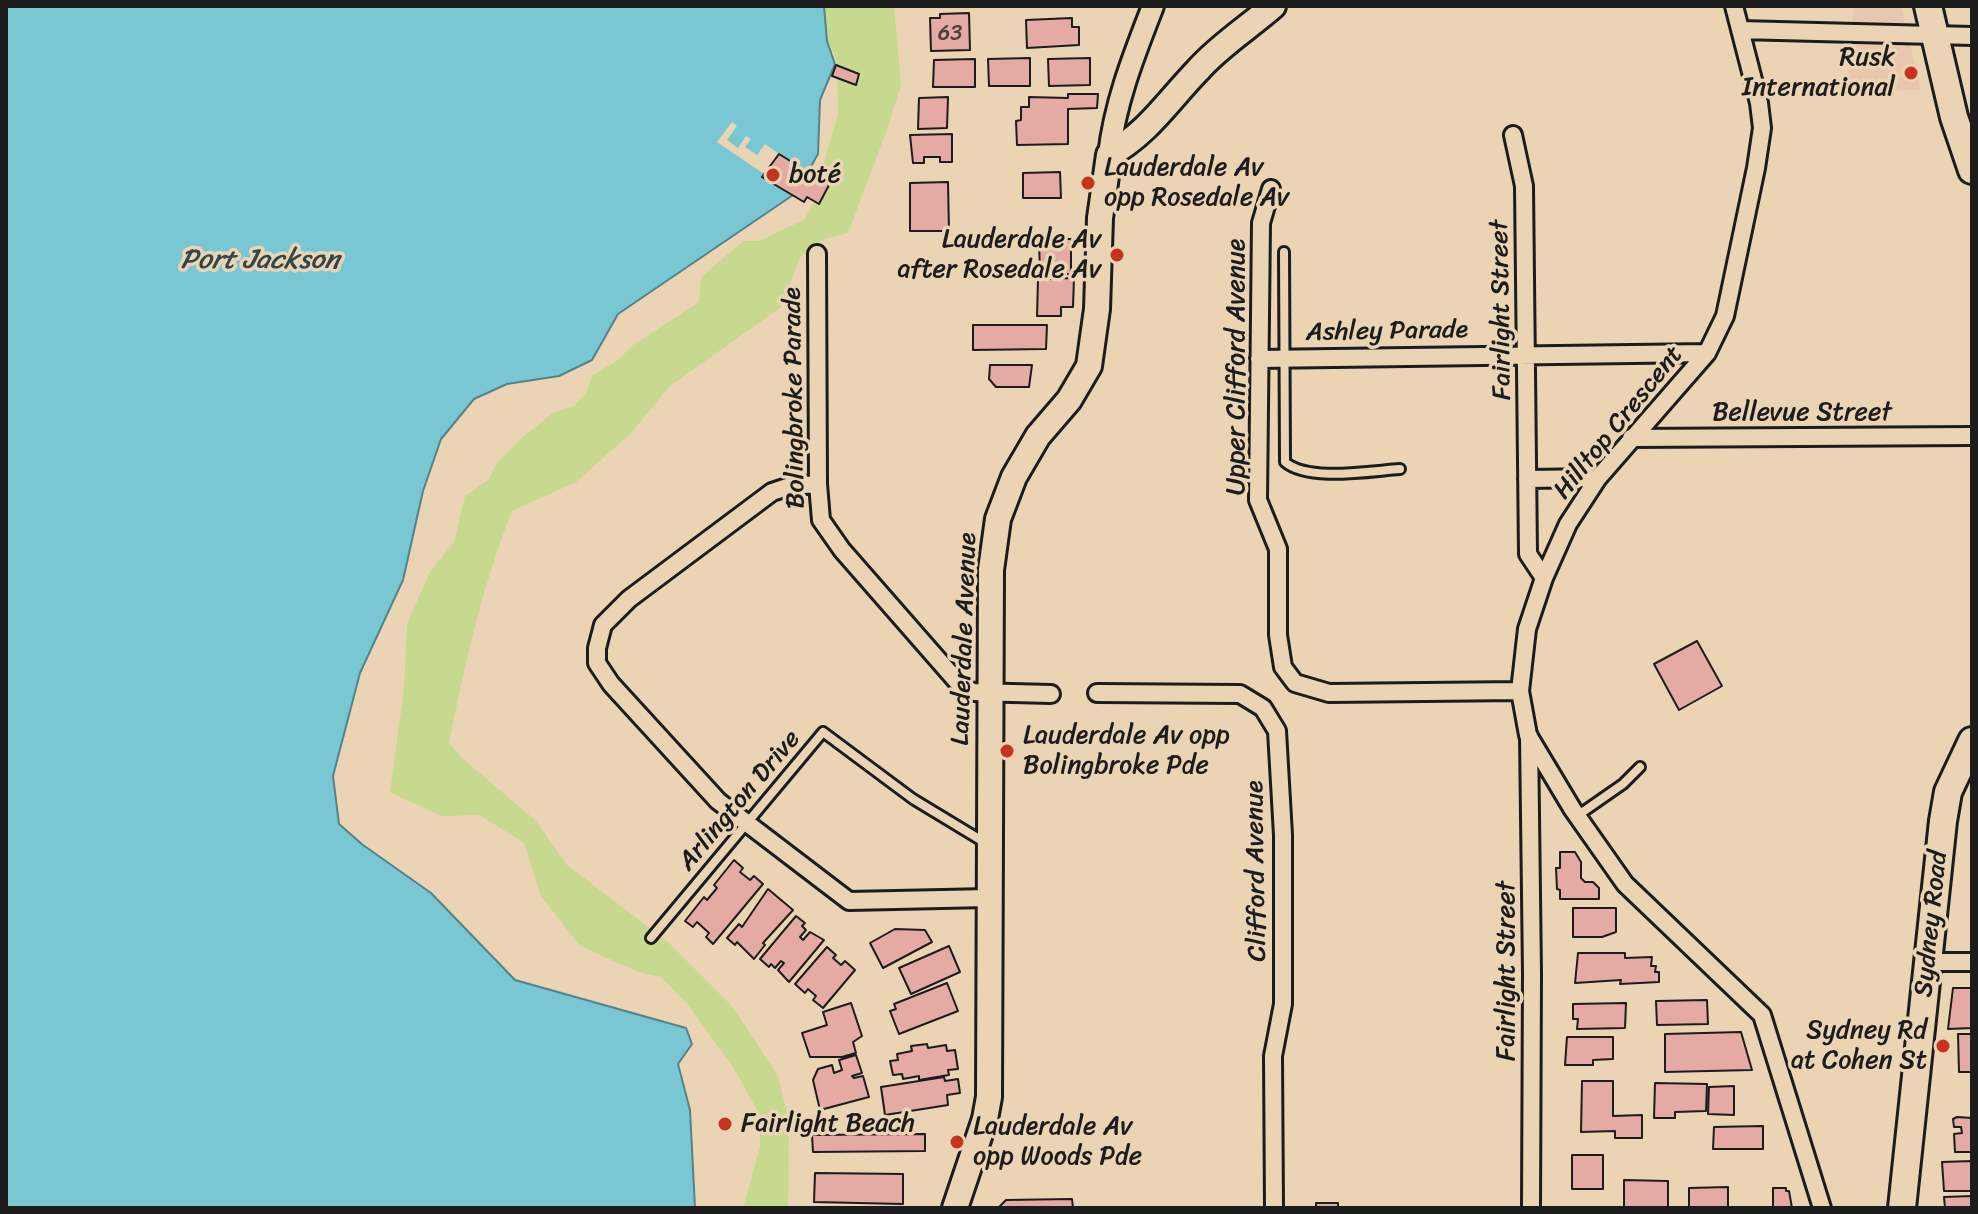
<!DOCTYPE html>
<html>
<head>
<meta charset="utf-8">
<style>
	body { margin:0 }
	#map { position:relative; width:1978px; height:1214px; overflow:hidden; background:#ebd4b4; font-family:Sriracha,sans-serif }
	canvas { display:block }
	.frame { position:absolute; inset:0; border:8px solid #1c1c1c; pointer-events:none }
</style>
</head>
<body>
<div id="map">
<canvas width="1978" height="1214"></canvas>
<div class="frame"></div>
</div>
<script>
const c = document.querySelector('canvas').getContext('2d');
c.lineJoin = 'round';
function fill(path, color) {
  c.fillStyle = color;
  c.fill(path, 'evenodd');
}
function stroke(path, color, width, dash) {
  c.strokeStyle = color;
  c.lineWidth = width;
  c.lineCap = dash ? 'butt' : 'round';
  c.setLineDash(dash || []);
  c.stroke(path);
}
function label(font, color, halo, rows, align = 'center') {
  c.font = font + ' Sriracha,sans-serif';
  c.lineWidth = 7;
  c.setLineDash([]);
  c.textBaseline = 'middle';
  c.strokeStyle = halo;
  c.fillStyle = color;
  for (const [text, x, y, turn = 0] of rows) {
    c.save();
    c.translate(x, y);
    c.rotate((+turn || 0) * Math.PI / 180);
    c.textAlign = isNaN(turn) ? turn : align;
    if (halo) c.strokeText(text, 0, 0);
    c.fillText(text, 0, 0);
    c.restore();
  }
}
fill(new Path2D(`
	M1855 6H1901L1921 90 1853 91 1845 60Z`), '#e9c7af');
fill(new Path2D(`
	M819 6H894L901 85 887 130 848 233 822 240 800 257 781 307 670 386 630 434 576 482 512 511C482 586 465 664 449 743L463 759 535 820 567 865 668 942 732 1006 778 1076 789 1121 788 1208H743L760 1147V1115L733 1067 688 1005 661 977 641 973 580 946 541 896 524 843 480 815 441 816 390 792 404 689 407 624 430 572 454 542 465 496 488 480 497 463 523 437 553 413 574 406 586 393 592 376 618 360 633 345 699 302 701 277 743 241H759L804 220 821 188 822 169 838 115 837 61 821 24Z`), '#c6d98e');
const water = new Path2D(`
	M6 6H824L827 41 835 64 820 100 818 154 796 193 618 314 592 360 559 376 507 384 474 399 441 439 423 491 403 580 360 673 333 776 339 824 363 845 431 893 515 980 686 1028 692 1044 678 1064 690 1110 695 1208H6Z`);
fill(water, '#78c7d3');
stroke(water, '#53838a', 2);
fill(new Path2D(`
	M732 122 737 126 727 140 738 148 746 136 751 139 745 147 757 155 765 144 779 154 764 174 717 142Z`), '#ebd4b4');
const building = new Path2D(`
	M969 13 970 50 931 51 930 18H940V14Z
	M1072 18V27H1079V45L1027 48 1026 20Z
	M1030 58V86H989L988 59Z
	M1090 58V85L1049 86 1048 59Z
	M975 59V87H933L934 60Z
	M836 65 859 74 856 85 832 76Z
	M1068 94H1098L1097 108 1068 109V144L1017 145 1016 121 1021 120V107H1029V97L1068 98Z
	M948 97 947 128 918 129 919 98Z
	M952 134V162H940V157H924V163H913L910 135Z
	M779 154 829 185 819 204 807 197 804 202 762 177Z
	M1060 172 1061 198H1023V173Z
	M948 182 949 231H910V183Z
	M1039 239H1071V274L1040 275Z
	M1074 278 1073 307H1061V316H1037L1038 279Z
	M973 325H1047L1046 349 973 350Z
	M990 365H1032L1029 387H996L989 379Z
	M1697 641 1722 686 1679 710 1654 664Z
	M1560 852H1575L1581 862V878L1585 882H1593L1599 888V899H1560V890L1557 889 1556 868H1560Z
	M734 860 743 868 740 872 750 880 754 876 763 884 713 944 706 937 709 933 697 922 693 927 685 921 704 897 707 900 717 888 714 885Z
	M768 889 793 910 763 943 765 945 754 959 737 942 735 945 727 938 739 924 742 927Z
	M1573 908H1616V932L1602 937H1573Z
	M796 916 805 923 802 926 806 930 800 937 803 940 810 932 824 940 789 982 778 970 784 963 781 961 775 968 771 964 769 967 760 959Z
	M895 929 925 930 932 942 883 968 870 943Z
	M949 946 960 972 911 994 899 968Z
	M827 947 836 955 833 958 841 965 845 961 855 970 823 1008 813 1000 816 996 808 989 805 993 795 984Z
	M1578 953H1625V958L1652 957 1651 966H1656L1655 972H1659V982L1620 984 1621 980 1575 983Z
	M947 983 958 1011 899 1034 890 1011 896 1009 894 1004Z
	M1953 988H1972V1028L1948 1029Z
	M1707 1000 1708 1024 1657 1025 1656 1001Z
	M851 1003 862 1036 853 1042 856 1053 842 1057H810L802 1033 827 1025 823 1012Z
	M1626 1003 1625 1028 1577 1029 1578 1019H1573V1004Z
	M1741 1032 1752 1070 1665 1072V1034Z
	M1958 1034H1972V1072H1959Z
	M1567 1037H1613V1059L1593 1060V1065H1565Z
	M927 1044 928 1048 946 1045 947 1051 955 1050 958 1069 948 1070 949 1075 919 1080V1076L903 1079 902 1074 893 1075 890 1061 898 1060 897 1054 912 1051 911 1046Z
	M856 1055 862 1073 852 1076 854 1078 863 1076 869 1097 820 1110 813 1080 818 1069 832 1065 834 1073 842 1070 839 1060Z
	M944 1077 945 1081 958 1079 960 1093 947 1095 948 1105 885 1115 881 1087Z
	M1582 1081H1613V1116L1642 1115V1138H1615V1131L1581 1132Z
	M1655 1083 1707 1084 1706 1111 1675 1112V1118H1654Z
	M1734 1086V1115L1708 1114 1709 1087Z
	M1957 1117 1972 1118V1152H1955L1954 1134 1962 1133 1961 1127H1954L1953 1119Z
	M1763 1126V1149H1713L1714 1127Z
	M925 1134V1151L813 1152 812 1135Z
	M1572 1155H1603V1189H1572Z
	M1972 1161V1191H1944L1942 1162Z
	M815 1173 903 1174V1204L814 1202Z
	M1624 1180 1668 1181V1208H1624Z
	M1728 1187V1208H1689V1188Z
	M1773 1188H1786V1191H1789L1792 1208H1773Z
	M1972 1196V1208H1945L1944 1197Z
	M1072 1199 1073 1208H998L1006 1200Z
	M1316 1203H1338V1208H1316Z`);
fill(building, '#e5aaa4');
stroke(building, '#1c1c1c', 2);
const service = new Path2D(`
	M1284 252 1285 462C1308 482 1370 471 1400 469
	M1577 816 1623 784 1640 767
	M651 938 823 732 913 799 984 842`);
const minor = new Path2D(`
	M1734 6 1759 103 1762 128 1756 168 1725 316 1707 353 1598 478 1568 524 1544 578 1527 629 1520 691 1528 735 1573 810 1625 884 1762 1015 1822 1208
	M1740 30 1972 36
	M1513 135 1524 186 1528 554 1544 578
	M1271 189 1261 223 1258 500 1278 549V635L1283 667 1295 683 1329 693 1520 691
	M817 254 818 484 821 520 842 550 961 686 973 692 1051 694
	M1259 359 1707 353
	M1631 438 1972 436
	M1527 479 1598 478
	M818 484 790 486 772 492 629 599 603 625 597 648V663L611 684 718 801 849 901 989 898
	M1097 693 1240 694 1263 708 1277 731 1283 835V1004L1273 1056 1274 1208
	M1529 736 1532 974 1531 1208
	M1927 962H1972`);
const tertiary = new Path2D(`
	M1109 155C1115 102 1134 55 1153 6`);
const secondary = new Path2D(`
	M955 1208 985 1119 989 1097 991 570 998 519 1014 477 1038 436 1069 400 1089 366 1097 309 1100 218 1109 155C1149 132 1167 102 1198 70 1219 46 1249 27 1273 6`);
const primary = new Path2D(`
	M1928 6 1954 117 1972 170
	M1902 1208 1943 821 1948 792 1972 741`);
stroke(service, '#1c1c1c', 14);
stroke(minor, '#1c1c1c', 22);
stroke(tertiary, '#1c1c1c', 26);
stroke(secondary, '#1c1c1c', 30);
stroke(primary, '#1c1c1c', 32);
stroke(service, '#ebd4b4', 8);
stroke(minor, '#ebd4b4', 16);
stroke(tertiary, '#ebd4b4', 20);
stroke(secondary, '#ebd4b4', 24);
stroke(primary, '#ebd4b4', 26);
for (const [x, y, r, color] of [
	[1911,73,8,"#c8321e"],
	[773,175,8,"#c8321e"],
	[1088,183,8,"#c8321e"],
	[1117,255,8,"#c8321e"],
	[1007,751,8,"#c8321e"],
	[1943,1046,8,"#c8321e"],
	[725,1124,8,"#c8321e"],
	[957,1142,8,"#c8321e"]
]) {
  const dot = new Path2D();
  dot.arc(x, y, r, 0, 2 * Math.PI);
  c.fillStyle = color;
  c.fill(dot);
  stroke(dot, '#ebd4b4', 3);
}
label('22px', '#4e403e', null, [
	["63",950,34]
]);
label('26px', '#1c1c1c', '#ebd4b4', [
	["Rusk",1895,58,"right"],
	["International",1895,88,"right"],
	["Lauderdale Av",1104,168],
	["opp Rosedale Av",1104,198],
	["boté",789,175],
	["Lauderdale Av",1101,240,"right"],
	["after Rosedale Av",1101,270,"right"],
	["Lauderdale Av opp",1023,736],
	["Bolingbroke Pde",1023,766],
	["Sydney Rd",1927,1031,"right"],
	["at Cohen St",1927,1061,"right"],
	["Fairlight Beach",741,1124],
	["Lauderdale Av",973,1127],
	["opp Woods Pde",973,1157]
], 'left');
label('26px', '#1c1c1c', '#ebd4b4', [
	["Fairlight Street",1502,310,-91],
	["Ashley Parade",1387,332,-1],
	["Upper Clifford Avenue",1237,367,-90],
	["Bolingbroke Parade",795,398,-91],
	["Bellevue Street",1802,413],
	["Hilltop Crescent",1619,423,-51],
	["Lauderdale Avenue",965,639,-88],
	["Arlington Drive",740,801,-50],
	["Clifford Avenue",1257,871,-91],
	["Sydney Road",1932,924,-84],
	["Fairlight Street",1507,971,-90]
]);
label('italic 28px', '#33474a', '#ebd4b4', [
	["Port Jackson",260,261]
]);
</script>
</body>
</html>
